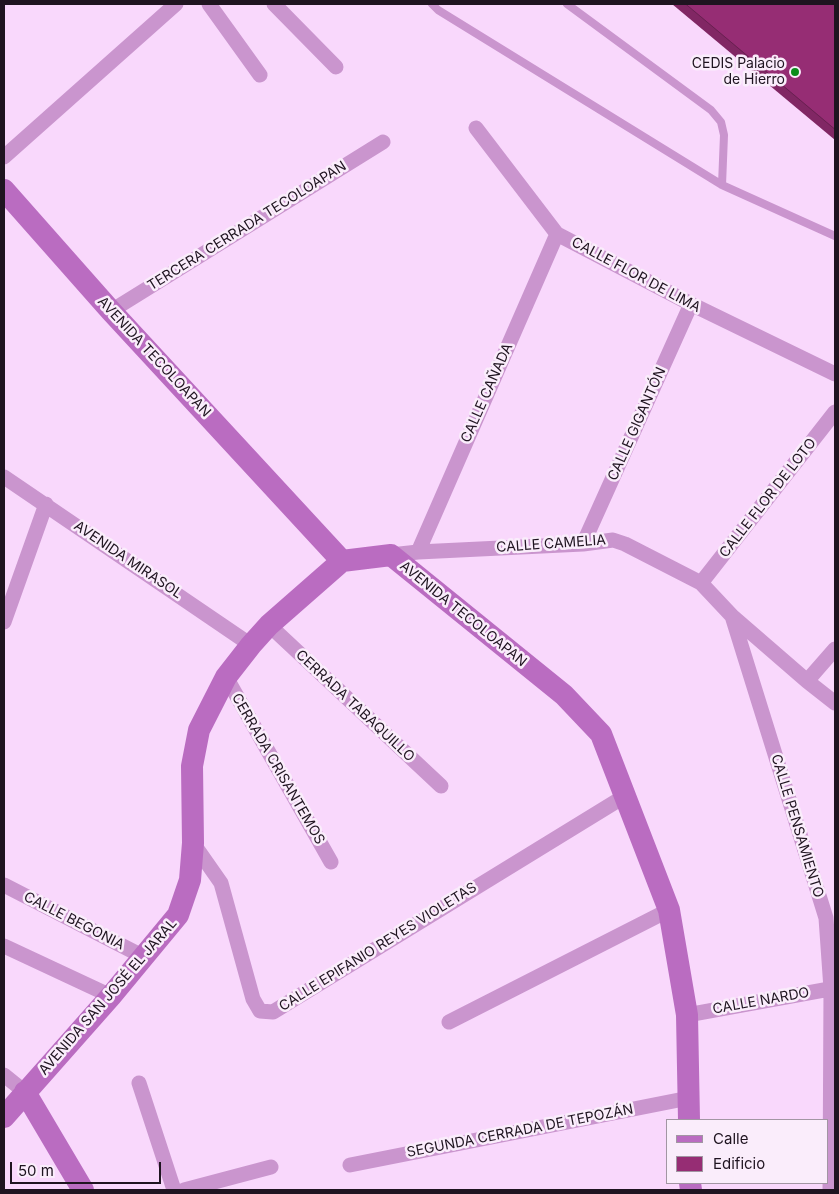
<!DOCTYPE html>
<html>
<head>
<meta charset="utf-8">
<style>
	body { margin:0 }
	#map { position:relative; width:839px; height:1194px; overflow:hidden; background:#f9d8fc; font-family:Inter,sans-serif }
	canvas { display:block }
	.frame { position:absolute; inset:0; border:5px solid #1f1420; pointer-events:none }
	.legend { position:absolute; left:666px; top:1119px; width:162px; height:65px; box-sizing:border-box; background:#faedfb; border:1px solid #a296a3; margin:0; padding:6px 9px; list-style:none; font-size:15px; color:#1f1420 }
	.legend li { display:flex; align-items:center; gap:10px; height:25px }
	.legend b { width:25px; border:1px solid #a296a3 }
	.scale { position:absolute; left:10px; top:1162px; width:151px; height:22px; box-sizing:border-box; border:2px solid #1f1420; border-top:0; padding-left:6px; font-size:15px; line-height:18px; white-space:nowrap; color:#1f1420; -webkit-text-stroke:4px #faedfb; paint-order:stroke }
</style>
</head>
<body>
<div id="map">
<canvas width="839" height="1194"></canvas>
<div class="frame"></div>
<ul class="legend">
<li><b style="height:6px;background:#ba6cc1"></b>Calle</li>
<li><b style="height:14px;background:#962d74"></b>Edificio</li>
</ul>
<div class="scale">50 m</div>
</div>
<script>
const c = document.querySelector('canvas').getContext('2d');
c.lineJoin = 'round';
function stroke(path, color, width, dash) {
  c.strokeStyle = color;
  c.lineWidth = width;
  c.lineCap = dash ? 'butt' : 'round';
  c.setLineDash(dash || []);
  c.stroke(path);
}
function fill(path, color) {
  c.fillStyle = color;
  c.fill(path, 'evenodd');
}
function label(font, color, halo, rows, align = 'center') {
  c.font = font + ' Inter,sans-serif';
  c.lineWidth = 5;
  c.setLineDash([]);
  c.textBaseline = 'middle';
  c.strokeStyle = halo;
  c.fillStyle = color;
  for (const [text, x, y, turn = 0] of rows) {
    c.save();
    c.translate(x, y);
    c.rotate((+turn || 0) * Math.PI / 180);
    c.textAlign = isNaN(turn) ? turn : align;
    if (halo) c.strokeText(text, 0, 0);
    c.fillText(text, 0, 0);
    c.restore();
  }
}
stroke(new Path2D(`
	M432 4 438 10 722 185 835 236
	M567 4 711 110 721 122 724 135 722 185`), '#ca95ce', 8);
stroke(new Path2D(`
	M209 4 260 75
	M274 4 336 67
	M476 128 557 234 691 304 835 374
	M4 157 176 4
	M111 311 383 142
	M4 477 251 645
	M583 544 691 304
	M418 552 557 234
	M391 555 418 552 583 544 613 540 625 544 701 583 732 616 807 681 835 703
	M701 583 835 412
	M732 616 826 918 831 989 830 1190
	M4 622 46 504
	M269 625 441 786
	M226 677 331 862
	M807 681 835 649
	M193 843 221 883 253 999 260 1011 273 1012 625 796
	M4 885 144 957
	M4 946 111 996
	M687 1015 835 988
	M449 1022 669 910
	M4 1075 25 1092
	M139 1083 174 1190
	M350 1165 689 1098
	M184 1190 271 1167`), '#ca95ce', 15);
stroke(new Path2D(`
	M4 190 111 311 342 561
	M342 561 391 555 564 695 601 734 669 910 687 1015 689 1120
	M25 1092 83 1190
	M4 1117 111 996 178 915 190 880 193 843 192 766 199 730 226 677 251 645 269 625 342 561
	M690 1183 691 1190`), '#ba6cc1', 22);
fill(new Path2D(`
	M672 4H835V140Z`), '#812764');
const building = new Path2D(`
	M686 4H835V129Z`);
fill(building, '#962d74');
stroke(building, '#692051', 1);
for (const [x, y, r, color] of [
	[795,72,5,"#0a8d1b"]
]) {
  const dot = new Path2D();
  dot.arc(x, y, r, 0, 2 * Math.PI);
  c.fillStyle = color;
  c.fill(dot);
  stroke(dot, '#faedfb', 2);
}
label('14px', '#1f1420', '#faedfb', [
	["CEDIS Palacio",785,64],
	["de Hierro",785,80]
], 'right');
label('14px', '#1f1420', '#faedfb', [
	["TERCERA CERRADA TECOLOAPAN",247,226,-32],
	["CALLE FLOR DE LIMA",636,275,28],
	["AVENIDA TECOLOAPAN",154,357,47],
	["CALLE CAÑADA",487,393,-66],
	["CALLE GIGANTÓN",637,424,-66],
	["CALLE FLOR DE LOTO",768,498,-52],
	["CALLE CAMELIA",551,544,-4],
	["AVENIDA MIRASOL",128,560,34],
	["AVENIDA TECOLOAPAN",463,614,39],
	["CERRADA TABAQUILLO",355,706,43],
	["CERRADA CRISANTEMOS",278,769,60],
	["CALLE PENSAMIENTO",797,826,73],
	["CALLE BEGONIA",74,921,27],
	["CALLE EPIFANIO REYES VIOLETAS",378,947,-32],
	["AVENIDA SAN JOSÉ EL JARAL",108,997,-49],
	["CALLE NARDO",761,1001,-10],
	["SEGUNDA CERRADA DE TEPOZÁN",520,1131,-11]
]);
</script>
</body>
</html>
